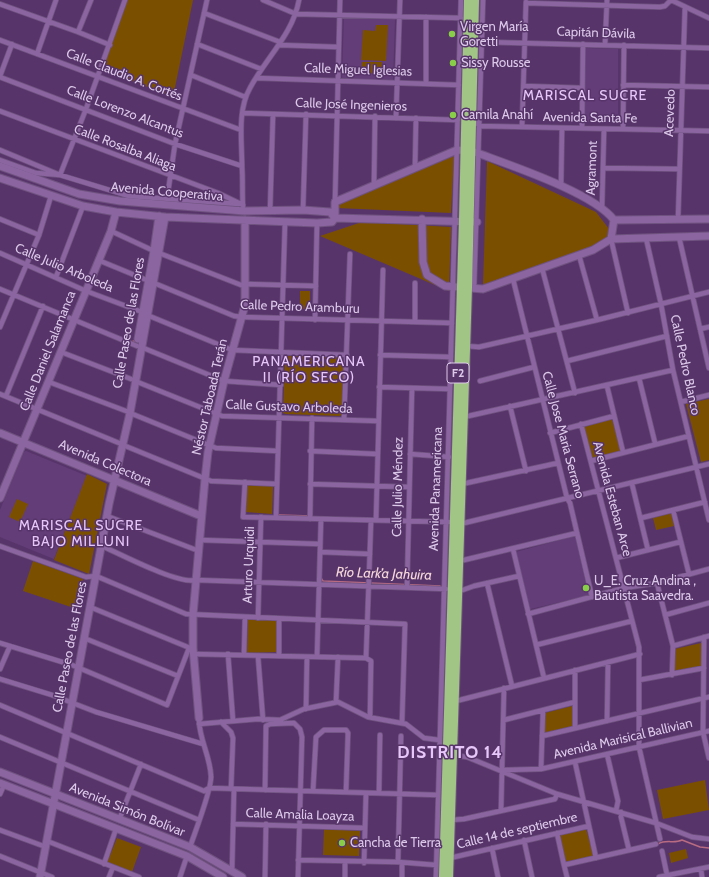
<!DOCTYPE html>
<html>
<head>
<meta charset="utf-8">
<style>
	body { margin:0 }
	canvas { display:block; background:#57346a }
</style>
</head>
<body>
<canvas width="709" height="877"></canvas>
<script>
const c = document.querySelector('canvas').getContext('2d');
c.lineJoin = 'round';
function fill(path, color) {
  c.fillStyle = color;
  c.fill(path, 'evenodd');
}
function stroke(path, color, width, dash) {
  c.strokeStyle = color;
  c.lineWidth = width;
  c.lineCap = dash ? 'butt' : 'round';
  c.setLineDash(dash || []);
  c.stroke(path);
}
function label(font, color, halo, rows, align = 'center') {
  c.font = font + ' Cabin,sans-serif';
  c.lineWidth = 3;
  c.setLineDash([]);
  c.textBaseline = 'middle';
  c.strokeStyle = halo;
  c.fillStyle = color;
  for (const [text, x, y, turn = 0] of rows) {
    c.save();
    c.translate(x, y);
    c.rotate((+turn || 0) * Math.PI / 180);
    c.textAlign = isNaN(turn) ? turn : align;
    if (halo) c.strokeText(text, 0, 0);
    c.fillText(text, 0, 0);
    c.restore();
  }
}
fill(new Path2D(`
	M344 18 395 19 393 80 342 79Z
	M585 48 618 49V123L585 122Z
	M26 451 87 476 54 559 0 537V510L24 452Z
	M575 536 588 593 587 596 530 609 516 552Z`), '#633d78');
fill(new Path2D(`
	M126 0H193L173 97 99 68Z
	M376 25H388L386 61 361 60 363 30 375 31Z
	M362 62H382L381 74 361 73Z
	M454 156 451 213 337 208 340 203Z
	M487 161 596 212 609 229 606 239 594 246 483 285Z
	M362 222 451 227 449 291 320 236Z
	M300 291H310V309H300Z
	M287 356 342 357 344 360 342 414 340 416 286 414 283 413 285 358Z
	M709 399V460L701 462 686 404Z
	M612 419 621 451 592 459 584 427Z
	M87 474 107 484 89 574 54 560Z
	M249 485 273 486 272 514 246 512 247 487Z
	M17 499 28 504 20 522 9 517Z
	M671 513 674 526 656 530 653 518Z
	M33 561 83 579 74 608 23 591Z
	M248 619 276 620 277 652 247 653Z
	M701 643 702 667 675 672V649Z
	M572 706 573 726 544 733 545 713Z
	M705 780 709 810 663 819 657 790Z
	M324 829 360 831 359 856 323 855Z
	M586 829 594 856 566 862 560 835Z
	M117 838 141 847 132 872 107 863Z
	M686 849 688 858 671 863 669 853Z`), '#7b4f00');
stroke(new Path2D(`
	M133 341 140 345
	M277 515 312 516 315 518
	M321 578 323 581 440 586
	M658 844C666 839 674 844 682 840L700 847 709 848`), '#b86b81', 1.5);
const street = new Path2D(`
	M263 0 296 14 461 18
	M671 0 709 18
	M526 3 660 7 665 6 671 0
	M0 4 78 32 110 45
	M204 13 280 42
	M426 17V84
	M78 32 91 0
	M0 40 241 130
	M483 42 709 48
	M197 44 261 69
	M279 45 338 47
	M605 45 607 0
	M37 54 56 0
	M191 75 245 97
	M0 76 12 44
	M0 77 175 144 242 166
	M256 78 459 85
	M623 85 709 87
	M524 86 582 88
	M0 111 218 193 243 205
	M243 113 458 120
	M396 117 400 0
	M472 120 480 126 709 131
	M522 127 526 2
	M582 128 583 44
	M623 129 624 45
	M0 150 60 175 129 196 239 204
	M0 160 36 173 60 175 86 109 125 0
	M415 168 416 118
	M603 168 679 169
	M374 185 375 116
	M561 186 562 128
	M167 199 175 144 207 0
	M335 202 340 0
	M243 207C242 194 243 180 242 167 242 141 237 111 250 88 266 58 293 34 299 0
	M602 207 604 129
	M303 210 306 114
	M270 212 273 114
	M0 219 39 235
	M678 220 685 7
	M111 231 154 251
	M679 237 709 368
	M646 238 661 304 673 370 709 520
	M611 239 628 313
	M0 253 86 291 142 312
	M159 253 241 285 246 284 316 286
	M579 255 597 320
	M98 260 149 281
	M542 268 575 393
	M56 277 83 206
	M513 279 567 498 570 503 592 597
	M154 283 234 316 242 317 452 323
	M474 288 483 0
	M0 289 137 346
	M147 315 232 350 347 355
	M315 320 317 223
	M415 321V283
	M0 327 39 235 51 196
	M700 329 709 327
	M466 346 479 347 597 320 709 292
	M141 347 224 381 281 385
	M61 352 131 379
	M380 355 451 357
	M567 361 667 336
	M639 378 655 443
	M135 381 222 416 378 421
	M480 381 534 367
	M49 382 126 411
	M607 386 623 452
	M379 387 450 389
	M0 394 119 443
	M6 396 43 306
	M681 402 709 395
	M510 406 526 471
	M130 413 216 448 278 451
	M464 417 673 370
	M344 419 350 254
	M581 424 639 647V747L660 839
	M550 433 614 416
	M123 445 211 481 277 484
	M310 451 377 454
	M410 454 449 457
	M591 461 689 436
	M245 482 243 517 449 522
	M310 484 409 487
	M462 484 558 463
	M632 484 648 550
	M673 510 689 574
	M107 516 199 551
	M276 518 285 222
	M641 518 705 502
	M310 519 312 418
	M376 520 383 270
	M460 524 709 464
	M200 540 320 544
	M0 546 86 577 96 576 186 614 405 624 402 723
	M102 546C120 554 179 585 196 580L446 589
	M513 549 544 678
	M320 552 370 554
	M616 558 680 542
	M460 561 577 533
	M487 583 512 686
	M657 583 673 646 672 675
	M407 587 412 388
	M457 592 474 586 519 576
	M90 607 190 648
	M528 614 624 588 657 583 709 569
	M665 615 709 603
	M258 618 261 517
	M704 637 703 732 709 758
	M84 638 178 676
	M0 643 72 665 167 705 189 648
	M536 645 632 621
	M673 646 709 636
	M193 654 366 658 371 661 370 717
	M228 654 233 721
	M244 655 245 617
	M258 656 263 720
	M279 656V619
	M317 657 321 519
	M366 658 371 521
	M0 669 10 646
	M0 679 52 695 96 712 203 744
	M639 680 704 668
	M456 701 640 654
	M336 702 338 657
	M0 705 204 791 209 788 438 795
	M306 709 307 657
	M504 720 575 702
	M607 721 608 662
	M221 722 231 732 233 738 231 789
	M199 724 258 719 280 720 304 709 338 702 368 717 406 724 424 738 439 740
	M575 728V670
	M542 736 709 697
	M0 737 199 820
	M607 754 618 801 616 811
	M453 755 467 757 557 794 656 823 692 837 709 839
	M575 762 596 858
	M541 769 543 711
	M505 770 541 769 709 731
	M265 790 266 726 270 724 294 723 300 729 302 737 298 877
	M313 791 316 737 324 730H346L348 733 346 792
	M379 793 380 735
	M0 794 4 785
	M501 811 504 688
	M621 812V817L629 850
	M119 820 141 764
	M451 820 464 819 555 799 557 794
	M233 824 365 828
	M0 830 46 847
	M557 833 564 865 656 844
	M524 840 532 877
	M47 841 139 877
	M190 847C195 832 212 789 211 776 210 756 200 741 199 721
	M492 848 498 877
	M662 851 667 875
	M0 856 52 877
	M450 858 589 826
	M298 860 398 862 436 865
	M398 862 401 736
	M364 863 366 793
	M104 864 116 829
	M564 865 567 877
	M701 869 702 877
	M232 871 234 789
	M109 877 113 867
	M180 877 187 856
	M265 877 266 824
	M345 877V862
	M402 877V864
	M436 877 461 0
	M659 877 709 867`);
const secondary = new Path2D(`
	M0 166 79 194 120 201 244 211 303 210 330 212 335 218
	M0 178 83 206 116 212 165 217 317 223 332 222 335 218 477 222
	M335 218V202L457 150 472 151C506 164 593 192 614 220L611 239
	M422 219 423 262 427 275 445 286 483 289 593 250 611 239 709 236
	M614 220 709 219
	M138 339 154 251 159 216
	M0 433 201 516
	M0 498 111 231 116 212
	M199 718 193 648V615L205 479 208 452 224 381 245 305V220
	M0 772 190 847 242 877
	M0 783 187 856 223 877
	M40 877 109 504 130 413 165 217`);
const highway = new Path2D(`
	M443 877 463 221 468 0
	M449 877 468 287 475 0`);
stroke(street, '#6f527f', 6);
stroke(secondary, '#6f527f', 9);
stroke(highway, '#6f527f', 10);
stroke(street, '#8a659f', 4.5);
stroke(secondary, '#8a659f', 7);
stroke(highway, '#a0c584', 8);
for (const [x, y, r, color] of [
	[452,34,4,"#89ce48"],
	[453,63,4,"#89ce48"],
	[453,115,4,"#89ce48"],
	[586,588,4,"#89ce48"],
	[342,843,4,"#89ce48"]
]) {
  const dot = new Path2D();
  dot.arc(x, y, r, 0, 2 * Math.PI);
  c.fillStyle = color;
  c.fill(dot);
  stroke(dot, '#57346a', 1.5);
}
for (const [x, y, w] of [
	[458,373,22]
]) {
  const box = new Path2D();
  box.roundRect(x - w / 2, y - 10, w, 20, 3);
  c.fillStyle = '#57346a';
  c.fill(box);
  stroke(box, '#dcc9e9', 1);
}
label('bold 12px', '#dcc9e9', null, [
	["F2",458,373]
]);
label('13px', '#dcc9e9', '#57346a', [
	["Virgen María",460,27],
	["Goretti",460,42],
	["Sissy Rousse",461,63],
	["Camila Anahí",461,115],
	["U_E. Cruz Andina ,",594,581],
	["Bautista Saavedra.",594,596],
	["Cancha de Tierra",350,843]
], 'left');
label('13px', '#dcc9e9', '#57346a', [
	["Capitán Dávila",596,33,2],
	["Calle Miguel Iglesias",358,70,2],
	["Calle Claudio A. Cortés",124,75,21],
	["Calle José Ingenieros",351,105,2],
	["Calle Lorenzo Alcantus",125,112,21],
	["Acevedo",670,113,-88],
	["Avenida Santa Fe",590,118,1],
	["Calle Rosalba Aliaga",125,148,21],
	["Agramont",592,168,-88],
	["Avenida Cooperativa",167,192,5],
	["Calle Julio Arboleda",64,268,23],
	["Calle Pedro Aramburu",300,307,2],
	["Calle Paseo de las Flores",129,323,-80],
	["Calle Daniel Salamanca",48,351,-68],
	["Calle Pedro Blanco",685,365,78],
	["Néstor Taboada Terán",210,397,-77],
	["Calle Gustavo Arboleda",289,407,2],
	["Calle Jose Maria Serrano",563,435,75],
	["Avenida Colectora",105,463,23],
	["Calle Julio Méndez",398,487,-89],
	["Avenida Panamericana",436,489,-88],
	["Avenida Esteban Arce",612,499,75],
	["Arturo Urquidi",249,565,-88],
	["Calle Paseo de las Flores",70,647,-79],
	["Avenida Marisical Ballivian",623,739,-13],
	["Avenida Simón Bolívar",127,810,22],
	["Calle Amalia Loayza",300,815,2],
	["Calle 14 de septiembre",517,831,-13]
]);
c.letterSpacing = '1px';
label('14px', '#e7c7fa', '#57346a', [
	["MARISCAL SUCRE",585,96],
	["PANAMERICANA",309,362],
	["II (RÍO SECO)",309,378],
	["MARISCAL SUCRE",81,526],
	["BAJO MILLUNI",81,542]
]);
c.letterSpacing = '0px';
label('italic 14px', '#f5d8da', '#57346a', [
	["Río Lark’a Jahuira",384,574,2]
]);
c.letterSpacing = '1px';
label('bold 17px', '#e7c7fa', '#57346a', [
	["DISTRITO 14",450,753]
]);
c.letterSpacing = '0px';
</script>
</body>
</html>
